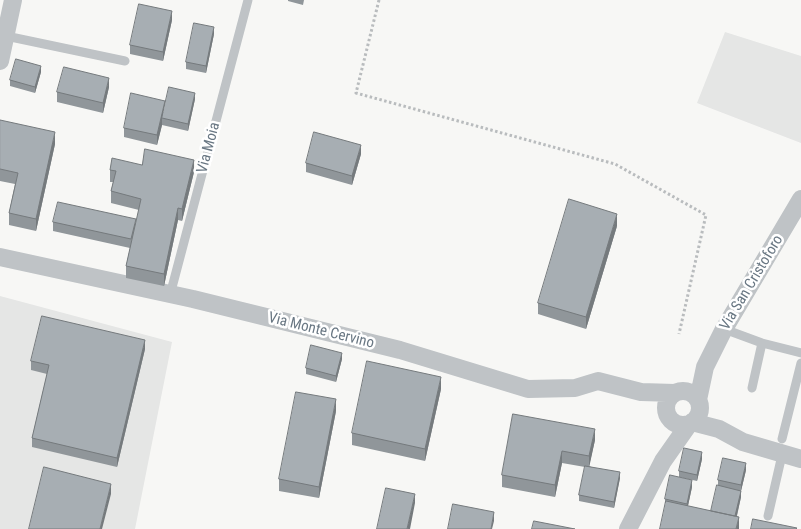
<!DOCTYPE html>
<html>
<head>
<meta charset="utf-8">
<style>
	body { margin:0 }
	canvas { display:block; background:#f7f7f5 }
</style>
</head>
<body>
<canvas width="801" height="529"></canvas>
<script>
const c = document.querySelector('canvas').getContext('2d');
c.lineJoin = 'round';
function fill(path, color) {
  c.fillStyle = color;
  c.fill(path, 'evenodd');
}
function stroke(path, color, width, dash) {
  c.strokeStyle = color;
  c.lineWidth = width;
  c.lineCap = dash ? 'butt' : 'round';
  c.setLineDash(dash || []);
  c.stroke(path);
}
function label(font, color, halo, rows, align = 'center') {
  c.font = font + ' "Roboto Condensed",sans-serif';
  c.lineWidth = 5;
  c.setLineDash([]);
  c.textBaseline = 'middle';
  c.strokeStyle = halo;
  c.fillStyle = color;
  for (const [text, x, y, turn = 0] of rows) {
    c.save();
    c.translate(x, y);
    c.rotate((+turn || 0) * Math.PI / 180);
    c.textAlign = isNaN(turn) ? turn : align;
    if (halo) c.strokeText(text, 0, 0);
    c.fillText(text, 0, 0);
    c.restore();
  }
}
fill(new Path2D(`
	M725 32 801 56V143L697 103Z
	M0 296 172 342 135 529H0Z`), '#e5e6e5');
stroke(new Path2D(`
	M379 0 356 93 615 164 706 215 679 334`), '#b9bcbe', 3, [2.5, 2.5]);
stroke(new Path2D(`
	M6 36 125 61
	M170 295 248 0
	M724 329 762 343 801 353
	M752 388 762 343
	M782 439 801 363
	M768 516 782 455`), '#bfc3c6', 9);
stroke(new Path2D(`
	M0 61 13 0
	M0 257 193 299 400 350 528 389 575 388 598 381 641 392 675 393
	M666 408a17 17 0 1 1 34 0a17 17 0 1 1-34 0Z
	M698 400 705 367 724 329 801 199
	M692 422 719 429 743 442 801 459
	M628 529 663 461 689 424`), '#bfc3c6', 18);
fill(new Path2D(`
	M288 0H304L303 5 288 1Z
	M172 20 163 61 130 54V45Z
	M214 34 206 73 186 69V62Z
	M41 72 35 93 10 86V80Z
	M109 87 103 113 57 102V92Z
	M195 99 188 131 162 125 157 145 124 137V128Z
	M0 120 55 144 36 231 9 225V213L15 184 0 181Z
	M361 154 352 185 306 172V163Z
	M142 165 194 172 182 221 178 220 164 286 126 278V266L130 248 53 231V222L136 224 139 210 111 203V191L113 182H110V170Z
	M617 226 586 329 538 314V303Z
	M145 349 117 467 32 447V438L47 374 31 370V361Z
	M342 359 336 382 306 374V368Z
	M441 389 425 461 352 445V433Z
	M336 411 319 498 279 491V479Z
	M513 414 595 440 589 466 620 478 614 508 579 501V495L585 467 562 463 555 497 502 487V475Z
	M702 459 697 481 679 477V471Z
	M746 470 741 491V497L737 516 665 503V499L692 487 688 506 711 511 718 486V480Z`), '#90969a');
fill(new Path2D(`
	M172 11V20L163 61V52Z
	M214 27V34L206 73V66Z
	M41 66V72L35 93V87Z
	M109 78V87L103 113V103Z
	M195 93V99L188 131V124Z
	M165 101 162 118V125L157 145V135Z
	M55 132V144L36 231V219Z
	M361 145V154L352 185V176Z
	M194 160V172L182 221V209Z
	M178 208V220L164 286V274Z
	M617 214V226L586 329V317Z
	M145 340V349L117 467V458Z
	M342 353V359L336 382V376Z
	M441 377V389L425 461V449Z
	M336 399V411L319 498V487Z
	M595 429V440L589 468V456Z
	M562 451V463L555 497V485Z
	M702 452V459L697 481V475Z
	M746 463V470L741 491V485Z
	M620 472V478L614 508V502Z
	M692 480V487L687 510V504Z
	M111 484V494L102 529H100Z
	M741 491V497L735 523V516Z
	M415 494V503L410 529H407Z
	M494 512V521L492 529H491Z
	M739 517V529H736Z`), '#757a7d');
const building = new Path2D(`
	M139 4 172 11 163 52 130 45Z
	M194 23 214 27 206 66 186 62Z
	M16 59 41 66 35 87 10 80Z
	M64 67 109 78 103 103 57 92Z
	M169 87 195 93 188 124 162 118Z
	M131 93 165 101 157 135 124 128Z
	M0 120 55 132 36 219 9 213 18 173 0 169Z
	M314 132 361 145 352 176 306 163Z
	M145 149 194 160 182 209 178 208 164 274 126 266 141 199 111 191 116 171 110 170 112 158 142 165Z
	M569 199 617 214 586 317 538 303Z
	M58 202 136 219 131 239 53 222Z
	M42 316 145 340 117 458 32 438 49 365 31 361Z
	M311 345 342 353 336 376 306 368Z
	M367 361 441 377 425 449 352 433Z
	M296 392 336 399 319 487 279 479Z
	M513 414 595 429 589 456 562 451 555 485 502 475Z
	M684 448 702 452 697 475 679 471Z
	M723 458 746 463 741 485 718 480Z
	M585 466 620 472 614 502 579 495Z
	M44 467 111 484 100 529H29Z
	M670 475 692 480 687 504 665 499Z
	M717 485 741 491 735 516 711 511Z
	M386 488 415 494 407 529H377Z
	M666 501 739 517 736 529H660Z
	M453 504 494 512 491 529H448Z
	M753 519 797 528 796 529H751Z
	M534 521 575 529H532Z`);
fill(building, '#a7aeb3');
stroke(building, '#757a7d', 1);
label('15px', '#697783', '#fff', [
	["Via Moia",209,148,-75],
	["Via San Cristoforo",752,283,-59],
	["Via Monte Cervino",321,331,14]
]);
</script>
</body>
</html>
